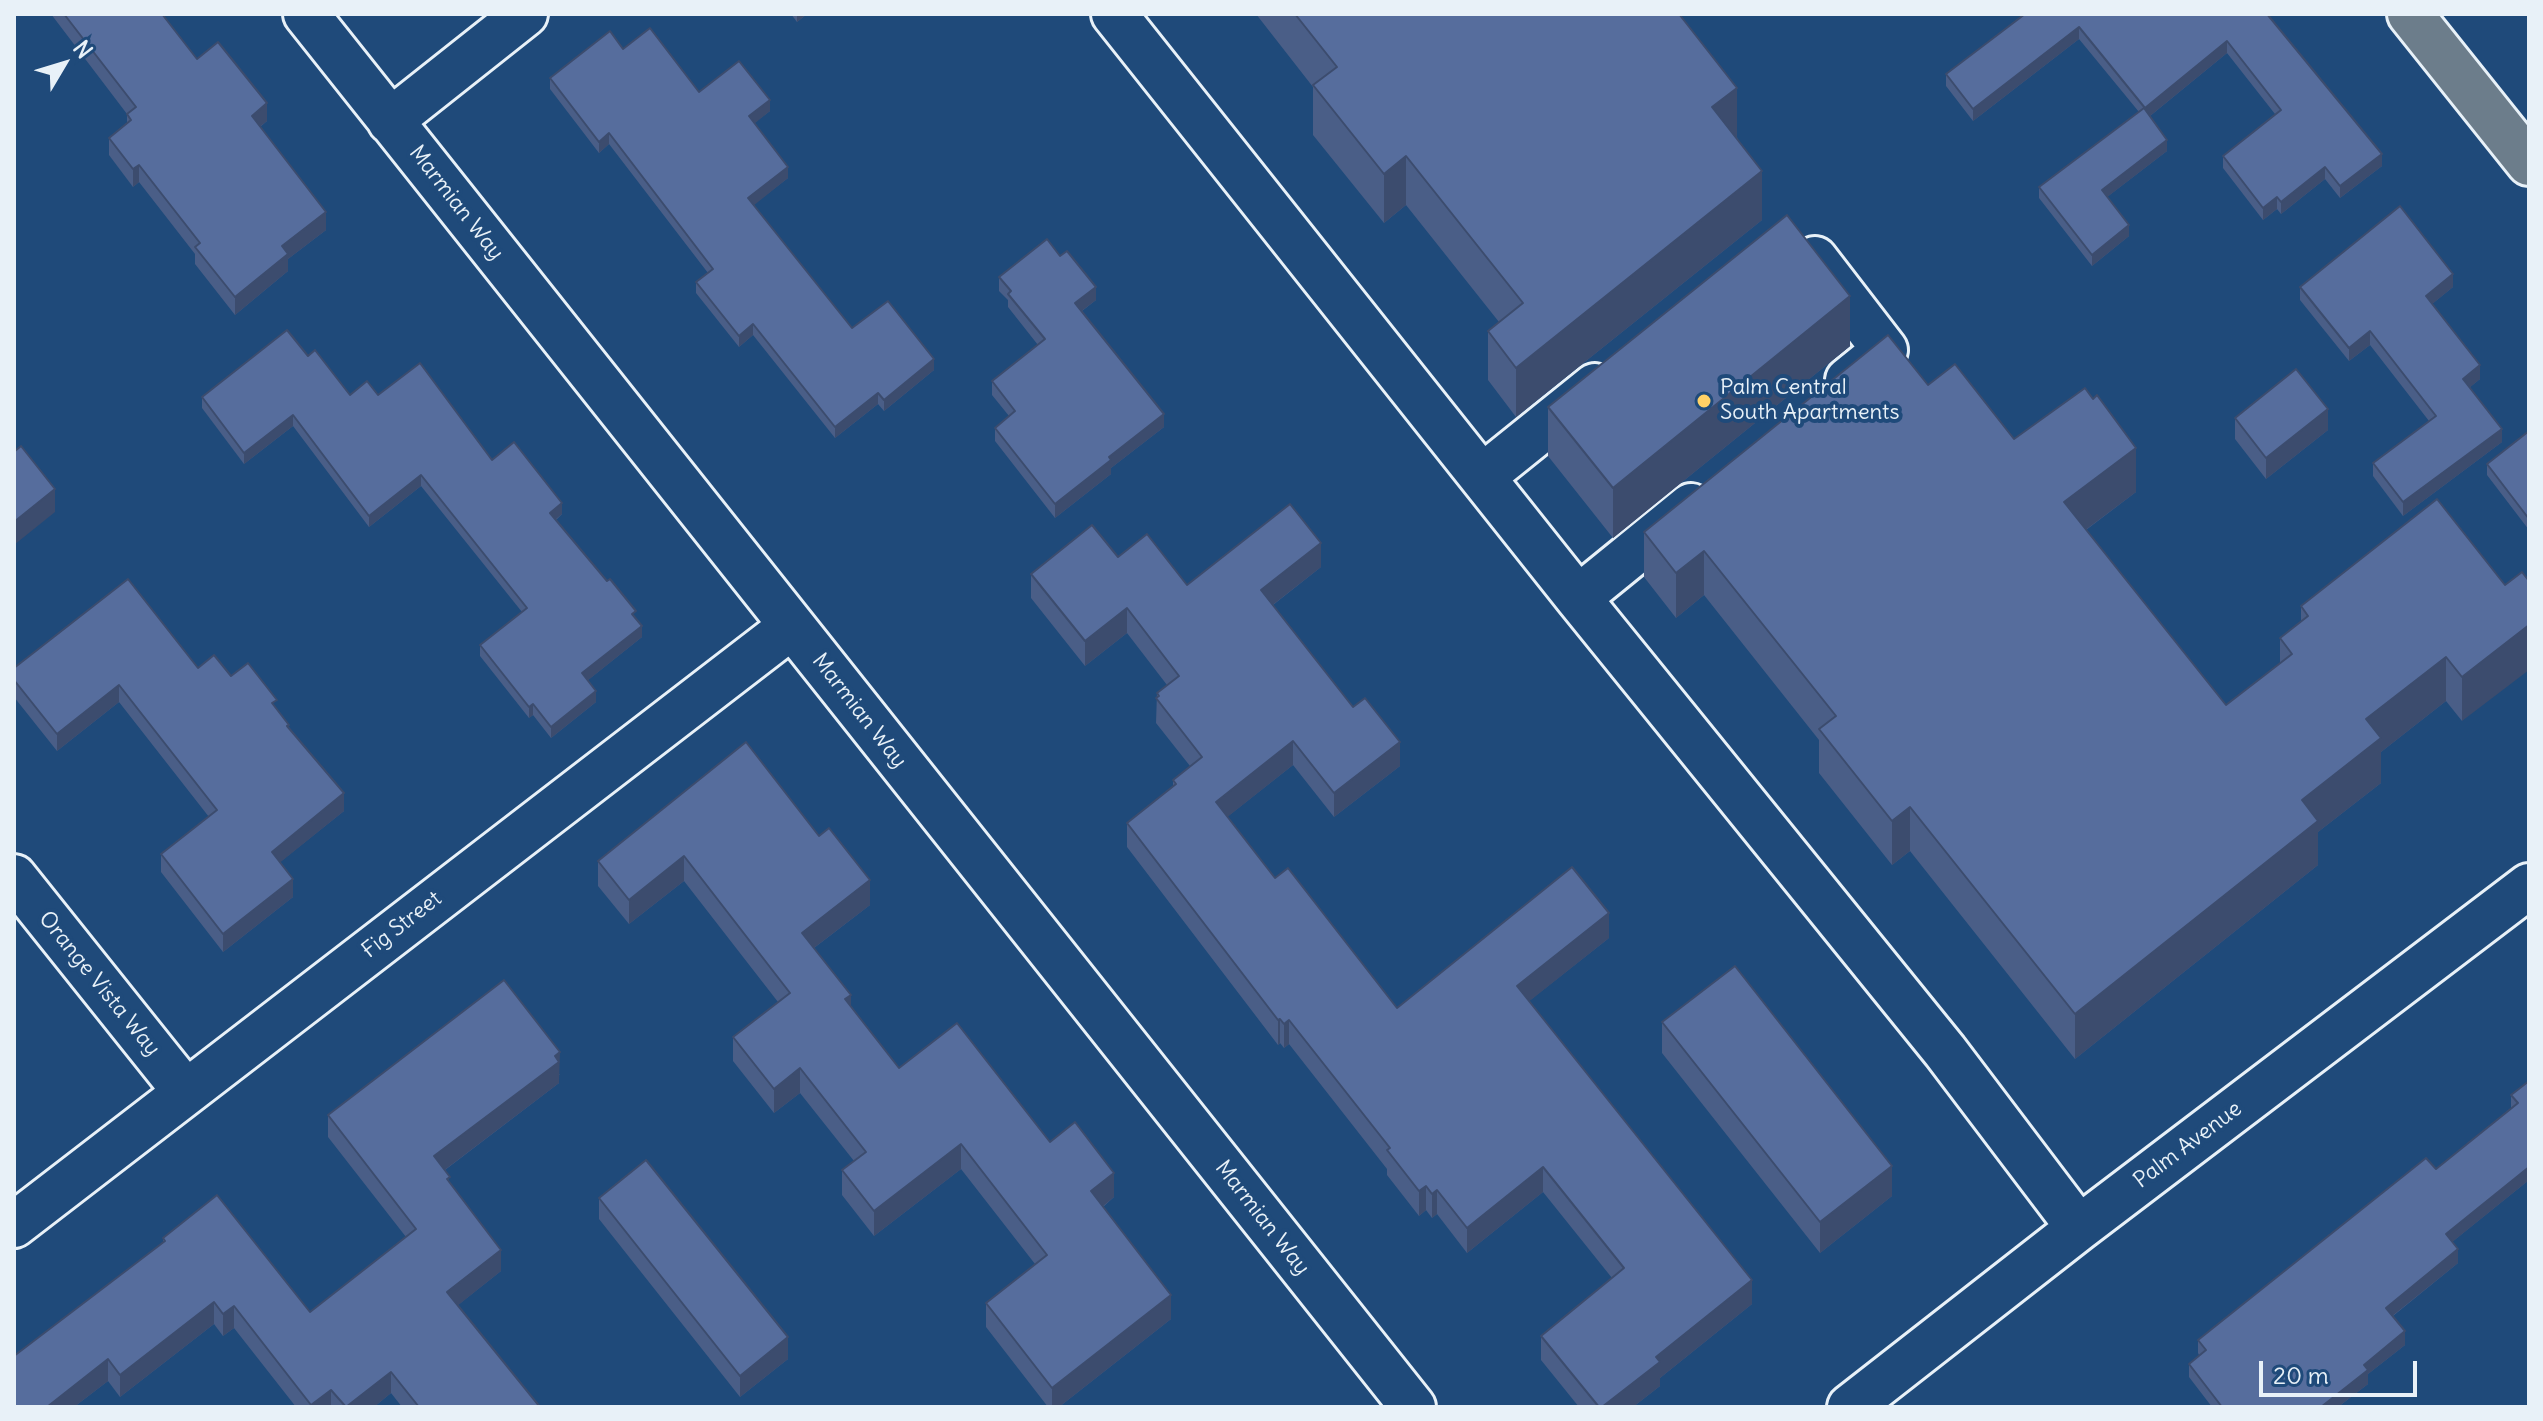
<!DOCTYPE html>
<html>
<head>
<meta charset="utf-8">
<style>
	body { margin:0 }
	#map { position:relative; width:2543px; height:1421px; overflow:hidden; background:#1f4a7a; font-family:Delius,sans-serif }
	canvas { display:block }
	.frame { position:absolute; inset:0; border:16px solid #e8f1f8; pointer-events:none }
	.north { position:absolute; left:24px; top:24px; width:80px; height:80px; -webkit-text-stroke:6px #1f4a7a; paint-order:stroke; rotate:52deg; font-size:22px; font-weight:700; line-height:32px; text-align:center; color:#e8f1f8 }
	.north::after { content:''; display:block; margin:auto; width:28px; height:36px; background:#e8f1f8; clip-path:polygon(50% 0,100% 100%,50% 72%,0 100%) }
	.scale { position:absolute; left:2259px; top:1361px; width:158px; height:36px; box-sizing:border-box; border:4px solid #e8f1f8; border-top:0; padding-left:10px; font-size:24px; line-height:28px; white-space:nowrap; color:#e8f1f8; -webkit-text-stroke:6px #1f4a7a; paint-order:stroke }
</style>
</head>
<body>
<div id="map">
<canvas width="2543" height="1421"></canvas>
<div class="frame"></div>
<div class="north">N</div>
<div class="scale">20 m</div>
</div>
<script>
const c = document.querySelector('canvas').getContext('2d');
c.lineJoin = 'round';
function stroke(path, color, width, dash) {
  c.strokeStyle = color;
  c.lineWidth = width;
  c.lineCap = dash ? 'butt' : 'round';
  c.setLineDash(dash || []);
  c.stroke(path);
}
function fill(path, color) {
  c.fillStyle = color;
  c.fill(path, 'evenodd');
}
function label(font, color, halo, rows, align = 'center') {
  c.font = font + ' Delius,sans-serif';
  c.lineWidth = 8;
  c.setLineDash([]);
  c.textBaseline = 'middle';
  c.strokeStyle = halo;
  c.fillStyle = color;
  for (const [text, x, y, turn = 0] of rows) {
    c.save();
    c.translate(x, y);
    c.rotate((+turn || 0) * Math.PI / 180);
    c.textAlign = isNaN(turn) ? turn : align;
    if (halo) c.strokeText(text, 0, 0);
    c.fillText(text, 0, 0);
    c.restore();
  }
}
const minor = new Path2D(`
	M306 14 1413 1407
	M1114 14 1578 598 1945 1051 2079 1228
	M390 121 525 14
	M1815 259 1885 350 1848 380
	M1482 477 1595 386
	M1578 598 1691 506
	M14 877 185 1091
	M14 1225 792 626
	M1850 1407 2079 1228 2529 886`);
const major = new Path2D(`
	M2410 14 2529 163`);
stroke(minor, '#e8f1f8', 50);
stroke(major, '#e8f1f8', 50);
stroke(minor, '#1f4a7a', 44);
stroke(major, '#6c7d8b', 44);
fill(new Path2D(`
	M51 14H162L197 59 267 121 260 127 326 230 288 259V271L235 315 195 264V254L139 182 133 187 109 155V138L127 123V114Z
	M791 14H807L797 22Z
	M1256 14H1679L1737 137 1762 220 1516 417 1488 380V331L1499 322 1406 205 1384 223 1313 135V87Z
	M2024 14H2267L2382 166 2340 198 2325 179 2281 214 2277 209 2263 220 2223 168V156L2275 114 2227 53 2150 116 2167 151 2107 197 2129 236 2092 266 2039 198V187L2139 112 2079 39 1973 121 1946 86V74Z
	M623 49 699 92 770 111 754 123 788 178 753 205 852 328 934 370 884 411 878 404 835 438 753 335 739 347 696 293V282L708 273 609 144 599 153 550 89V78Z
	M999 277 1096 300 1082 311 1164 427 1111 468V474L1055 518 995 441V428L1009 416 992 395V381L1038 345 1008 307V300L999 291Z
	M2300 287H2453L2432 304 2480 379 2470 387 2502 442 2403 516 2373 476V463L2429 421 2370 345 2349 361 2300 300Z
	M1850 346 1613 538 1548 456V407Z
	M308 356 350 395H378L492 460 562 514 556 520 636 618 642 637 588 680 596 702 551 738 533 715 529 718 480 656V645L522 612 421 486 369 527 293 426 244 464 202 408V397Z
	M1928 385 2014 439 2136 492 2086 530 2226 705 2280 663V638L2301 621V606L2505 585 2462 721 2446 701 2381 752V783L2318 832V865L2075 1059 1910 851 1892 865 1819 773V740L1704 595 1676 618 1644 577V532Z
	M2235 418 2328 430 2266 479 2235 439Z
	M2529 431V530L2487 475V464Z
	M1118 557 1187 585 1321 567 1273 605 1400 766 1334 817 1293 765 1227 817 1275 878 1397 1008 1609 938 1529 1001 1752 1304 1660 1378V1386L1633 1407H1579L1541 1360V1336L1612 1278 1543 1192 1467 1253 1437 1214 1432 1218 1426 1210 1419 1216 1387 1175V1169L1289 1044 1284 1048 1280 1043 1278 1045 1127 847V823L1173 787V780L1190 766 1156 723 1157 693 1167 685 1127 633 1085 666 1031 598V574Z
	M14 668H198L231 676 277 709 344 811 280 862 293 897 223 952 161 872V854L209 817 119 702 57 751 14 697Z
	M746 742 870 905 814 948 851 1006 899 1068 1050 1142 1114 1197 1103 1207 1171 1319 1059 1407H1048L986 1327V1303L1035 1264 961 1169 874 1236 842 1195V1170L854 1161 800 1093 774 1113 733 1061V1037L778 1002 684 881 629 924 598 886V861Z
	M1662 1022 1892 1196 1820 1253 1662 1053Z
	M560 1074 559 1075V1083L445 1170 450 1184 501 1271 458 1305 540 1407H402L391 1393 374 1407H296L234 1328 223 1336 214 1324 120 1397 108 1381 74 1407H14L163 1242V1238L310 1312 406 1237 328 1137V1115Z
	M2529 1081V1180L2452 1242 2458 1263 2393 1316 2405 1345 2368 1374V1384L2338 1407H2212L2189 1377V1364L2199 1355 2198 1353V1340L2436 1169 2511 1108V1095Z
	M599 1198 788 1359 740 1397 599 1219Z`), '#4a5e87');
fill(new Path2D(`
	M797 14H807L797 22Z
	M2079 27V39L1973 121V109Z
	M2227 41V53L2145 120V108Z
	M1737 88V137L1712 157V107Z
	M770 100V111L749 128V116Z
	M267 103V121L252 133V116Z
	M609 133V144L599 153V142Z
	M2167 140V151L2102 201V190Z
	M2382 154V166L2340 198V186Z
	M1406 156V205L1384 223V174Z
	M139 165V182L133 187V169Z
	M788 167V178L748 210V198Z
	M2325 167V179L2281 214V202Z
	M1762 171V220L1516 417V368Z
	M2277 197V209L2263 220V208Z
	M326 212V230L288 259V271L235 315V297L282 246Z
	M2129 225V236L2092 266V255Z
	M2453 274V287L2426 309V296Z
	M1096 287V300L1075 316V303Z
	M1850 296V346L1613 538V488Z
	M753 324V335L739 347V336Z
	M2370 331V345L2349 361V348Z
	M934 359V370L884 411V400Z
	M2480 365V379L2463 393V379Z
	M878 393V404L835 438V427Z
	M2328 409V430L2266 479V458Z
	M1164 414V427L1111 468V474L1055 518V504L1109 457Z
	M293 415V426L244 464V453Z
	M2502 429V442L2403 516V502Z
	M2136 448V492L2064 546V502Z
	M421 475V486L369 527V516Z
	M55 489V512L14 545V522Z
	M562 503V514L550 524V513Z
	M1321 543V567L1261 614V590Z
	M1704 551V595L1676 618V573Z
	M1127 608V633L1085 666V641Z
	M2529 625V670L2462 721V677Z
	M642 626V637L582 685V673Z
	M2446 657V701L2381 752V783L2318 832V865L2075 1059V1014L2302 800 2366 719Z
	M119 685V702L57 751V734Z
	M596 691V702L551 738V727Z
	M533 704V715L529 718V707Z
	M1293 741V765L1216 826V802Z
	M1400 742V766L1334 817V793Z
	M344 793V811L272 869V852Z
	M1910 807V851L1892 865V821Z
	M684 856V881L629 924V900Z
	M293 879V897L223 952V934Z
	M870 880V905L802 957V933Z
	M1609 913V938L1517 1011V986Z
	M851 995V1020L845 999Z
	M1280 1019V1043L1278 1045V1020Z
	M1289 1020V1044L1284 1048V1024Z
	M560 1052 559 1083 434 1178V1156Z
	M800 1068V1093L774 1113V1089Z
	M961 1144V1169L874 1236V1211Z
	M1892 1166V1196L1820 1253V1222Z
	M1543 1167V1192L1467 1253V1228Z
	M2529 1167V1180L2446 1247V1234Z
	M1114 1173V1197L1091 1216V1191Z
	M1426 1186V1210L1419 1216V1191Z
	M1437 1190V1214L1432 1218V1194Z
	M2458 1249V1263L2386 1321V1308Z
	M501 1250V1271L447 1314V1292Z
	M1752 1280V1304L1660 1378V1386L1633 1407H1602L1656 1357Z
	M1171 1295V1319L1059 1407H1052V1388Z
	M214 1302V1324L120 1397V1375Z
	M234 1306V1328L223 1336V1314Z
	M2405 1331V1345L2368 1374V1384L2338 1407H2321L2364 1365Z
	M788 1337V1359L740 1397V1376Z
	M108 1359V1381L74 1407H47Z
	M391 1372V1393L374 1407H346Z
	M331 1390V1407H311V1405Z`), '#3c4c6e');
const building = new Path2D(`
	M64 14H162L197 59 218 42 267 103 252 116 326 212 282 246 288 254 235 297 195 247 200 243 139 165 133 169 109 138 131 120 127 114 136 107Z
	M1295 14H1679L1737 88 1712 107 1762 171 1516 368 1488 331 1523 303 1406 156 1384 174 1313 85 1337 67Z
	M2025 14H2267L2382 154 2340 186 2325 167 2281 202 2277 197 2263 208 2223 156 2281 110 2227 41 2145 108 2079 27 1973 109 1946 74Z
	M650 28 699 92 739 61 770 100 749 116 788 167 748 198 852 328 888 301 934 359 884 400 878 393 835 427 753 324 739 336 696 282 713 269 609 133 599 142 550 78 610 31 623 49Z
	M2144 108 2167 140 2102 190 2129 225 2092 255 2039 187Z
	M2400 206 2453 274 2426 296 2480 365 2463 379 2502 429 2403 502 2373 463 2436 416 2370 331 2349 348 2300 287Z
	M1787 215 1850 296 1613 488 1548 407Z
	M1047 239 1060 256 1067 251 1096 287 1075 303 1164 414 1109 457 1111 460 1055 504 995 428 1015 411 992 381 1045 339 1008 294 1011 291 999 277Z
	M287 330 308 356 315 350 350 395 367 381 378 395 420 363 492 460 514 442 562 503 550 513 607 581 610 579 636 611 632 614 642 626 582 673 596 691 551 727 533 704 529 707 480 645 527 608 421 475 369 516 293 415 244 453 202 397Z
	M1888 335 1928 385 1955 364 2014 439 2085 388 2093 399 2097 395 2136 448 2064 502 2226 705 2292 654 2280 638 2308 616 2301 606 2437 499 2505 585 2522 572 2529 581V625L2462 677 2446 657 2366 719 2381 738 2302 800 2318 821 2075 1014 1910 807 1892 821 1819 729 1836 716 1704 551 1676 573 1644 532Z
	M2296 369 2328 409 2266 458 2235 418Z
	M2529 431V519L2487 464Z
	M21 446 55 489 14 522V449L15 451Z
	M1290 504 1321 543 1261 590 1353 707 1365 698 1400 742 1334 793 1293 741 1216 802 1275 878 1288 868 1397 1008 1572 867 1609 913 1517 986 1752 1280 1656 1357 1660 1362 1602 1407H1599L1541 1336 1624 1268 1543 1167 1467 1228 1437 1190 1432 1194 1426 1186 1419 1191 1387 1150 1390 1148 1289 1020 1284 1024 1280 1019 1278 1020 1127 823 1176 784 1173 780 1202 757 1156 698 1159 696 1157 693 1179 676 1127 608 1085 641 1031 574 1092 525 1118 557 1147 534 1187 585Z
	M128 579 198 668 214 655 231 676 248 663 277 700 272 703 289 725 287 726 344 793 272 852 293 879 223 934 161 854 217 810 119 685 57 734 14 680V668Z
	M746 742 819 836 829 828 870 880 802 933 851 995 845 999 899 1068 957 1023 1050 1142 1075 1122 1114 1173 1091 1191 1171 1295 1052 1388 986 1303 1047 1255 961 1144 874 1211 842 1170 866 1152 800 1068 774 1089 733 1037 790 993 684 856 629 900 598 861Z
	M1735 966 1892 1166 1820 1222 1662 1022Z
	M504 980 560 1052 555 1056 559 1062 434 1156 450 1177 447 1179 501 1250 447 1292 540 1407H419L391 1372 346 1407 331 1390 311 1405 234 1306 223 1314 214 1302 120 1375 108 1359 47 1407H14V1356L165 1241 163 1238 217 1195 310 1312 416 1229 328 1115Z
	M2529 1081V1167L2446 1234 2458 1249 2386 1308 2405 1331 2364 1365 2368 1370 2321 1407H2222L2189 1364 2206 1350 2198 1340 2426 1158 2436 1169 2518 1103 2511 1095Z
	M646 1160 788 1337 740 1376 599 1198Z`);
fill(building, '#566d9d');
stroke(building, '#3c4c6e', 2);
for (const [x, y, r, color] of [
	[1704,401,8,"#ffd166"]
]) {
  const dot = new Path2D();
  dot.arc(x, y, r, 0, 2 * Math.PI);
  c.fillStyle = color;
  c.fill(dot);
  stroke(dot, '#1f4a7a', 3);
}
label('22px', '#e8f1f8', '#1f4a7a', [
	["Marmian Way",456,203,52],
	["Marmian Way",859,711,52],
	["Fig Street",402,925,-38],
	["Orange Vista Way",99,984,51],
	["Palm Avenue",2188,1145,-37],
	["Marmian Way",1262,1218,52]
]);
label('22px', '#e8f1f8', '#1f4a7a', [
	["Palm Central",1720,388],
	["South Apartments",1720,413]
], 'left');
</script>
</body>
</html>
